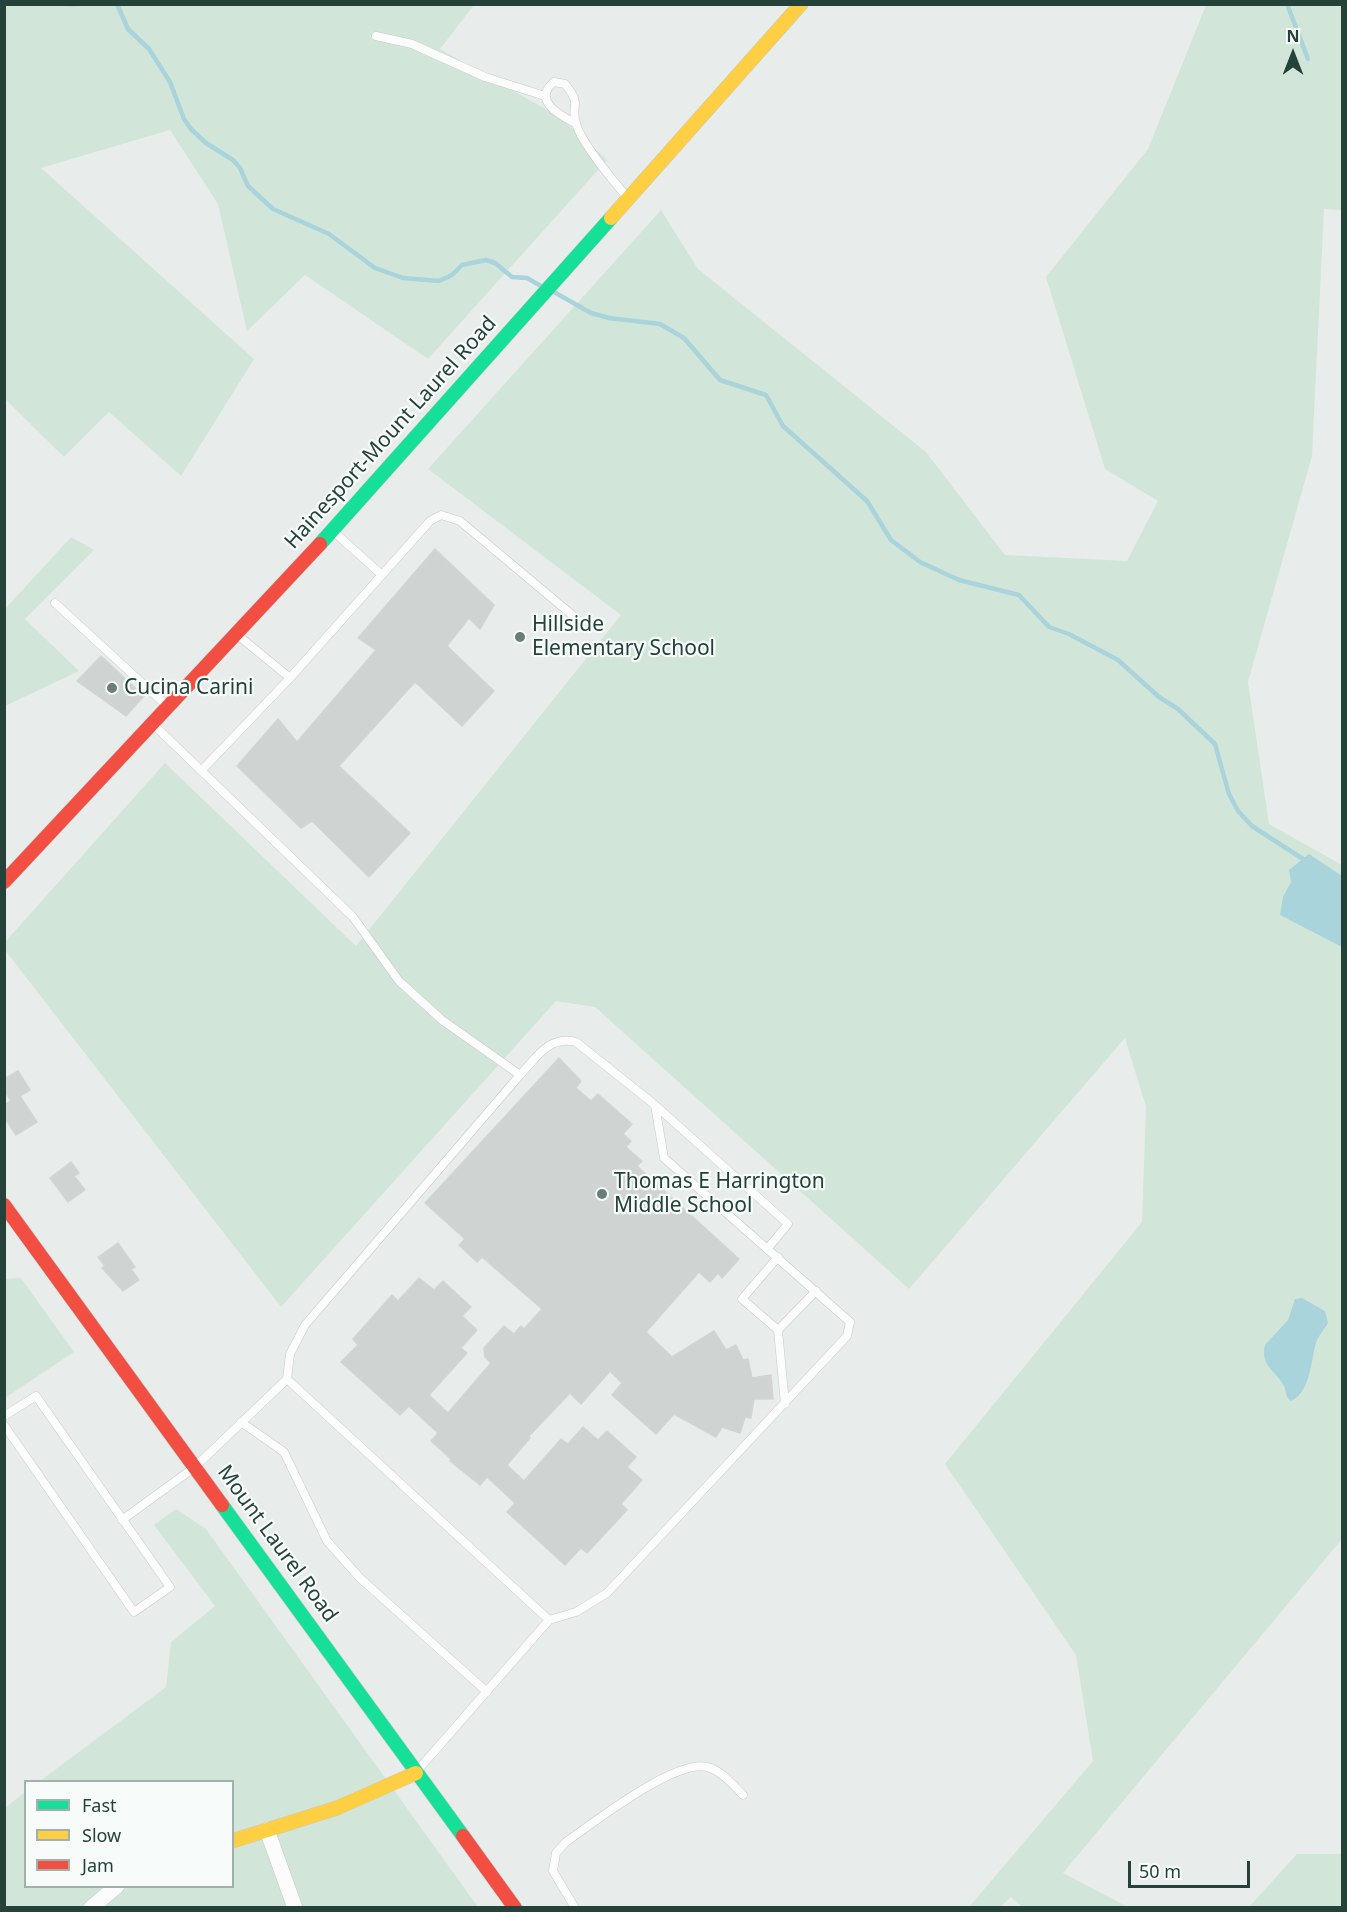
<!DOCTYPE html>
<html>
<head>
<meta charset="utf-8">
<style>
	body { margin:0 }
	#map { position:relative; width:1347px; height:1912px; overflow:hidden; background:#e8edeb; font-family:"Noto Sans",sans-serif }
	canvas { display:block }
	.frame { position:absolute; inset:0; border:6px solid #24423a; pointer-events:none }
	.legend { position:absolute; left:24px; top:1780px; width:210px; height:108px; box-sizing:border-box; background:#f7fbf9; border:2px solid #a3b1ad; margin:0; padding:8px 10px; list-style:none; font-size:18px; color:#24423a }
	.legend li { display:flex; align-items:center; gap:12px; height:30px }
	.legend b { width:30px; border:2px solid #a3b1ad }
	.north { position:absolute; left:1263px; top:24px; width:60px; height:60px; -webkit-text-stroke:4px #f7fbf9; paint-order:stroke; rotate:0deg; font-size:16px; font-weight:700; line-height:24px; text-align:center; color:#24423a }
	.north::after { content:''; display:block; margin:auto; width:21px; height:27px; background:#24423a; clip-path:polygon(50% 0,100% 100%,50% 72%,0 100%) }
	.scale { position:absolute; left:1128px; top:1861px; width:122px; height:27px; box-sizing:border-box; border:3px solid #24423a; border-top:0; padding-left:8px; font-size:18px; line-height:21px; white-space:nowrap; color:#24423a; -webkit-text-stroke:4px #f7fbf9; paint-order:stroke }
</style>
</head>
<body>
<div id="map">
<canvas width="1347" height="1912"></canvas>
<div class="frame"></div>
<ul class="legend">
<li><b style="height:8px;background:#16e098"></b>Fast</li>
<li><b style="height:8px;background:#ffcf43"></b>Slow</li>
<li><b style="height:8px;background:#f24e42"></b>Jam</li>
</ul>
<div class="north">N</div>
<div class="scale">50 m</div>
</div>
<script>
const c = document.querySelector('canvas').getContext('2d');
c.lineJoin = 'round';
function fill(path, color) {
  c.fillStyle = color;
  c.fill(path, 'evenodd');
}
function stroke(path, color, width, dash) {
  c.strokeStyle = color;
  c.lineWidth = width;
  c.lineCap = dash ? 'butt' : 'round';
  c.setLineDash(dash || []);
  c.stroke(path);
}
function label(font, color, halo, rows, align = 'center') {
  c.font = font + ' "Noto Sans",sans-serif';
  c.lineWidth = 4.5;
  c.setLineDash([]);
  c.textBaseline = 'middle';
  c.strokeStyle = halo;
  c.fillStyle = color;
  for (const [text, x, y, turn = 0] of rows) {
    c.save();
    c.translate(x, y);
    c.rotate((+turn || 0) * Math.PI / 180);
    c.textAlign = isNaN(turn) ? turn : align;
    if (halo) c.strokeText(text, 0, 0);
    c.fillText(text, 0, 0);
    c.restore();
  }
}
fill(new Path2D(`
	M4 5H474L440 49 561 118 607 160 428 359 305 275 247 331 218 204 170 130 41 168 254 359 181 476 109 412 64 457 5 399Z
	M1206 5H1342V210L1324 209 1312 456 1248 682 1269 824 1342 865V1539L1063 1873 1128 1907H1022L1011 1897 1000 1907H969L1093 1761 1076 1655 945 1464 1142 1222 1146 1107 1125 1038 909 1289 595 1007 556 1001 281 1307 5 950V942L165 763 356 946 621 615 428 469 661 210 698 269 926 452 1005 555 1127 561 1158 501 1105 469 1046 277 1148 149Z
	M71 537 94 550 25 619 79 671 5 706V609Z
	M21 1278 74 1352 5 1398V1279Z
	M176 1509 206 1529 478 1907H5L4 1805 6 1807 25 1792 26 1886H232V1782L40 1781 166 1687 171 1642 215 1606 154 1525Z
	M1297 1854H1342V1907H1249Z`), '#d1e6d8');
fill(new Path2D(`
	M1309 854 1342 876V947L1280 915 1283 897 1291 882 1289 870Z
	M1302 1298 1325 1311 1328 1323C1324 1330 1318 1336 1316 1343 1311 1361 1310 1393 1291 1401 1284 1396 1287 1390 1283 1384 1274 1370 1260 1364 1265 1345L1288 1320 1295 1299Z`), '#a9d4db');
stroke(new Path2D(`
	M66 4H78
	M117 4 128 29 149 49 170 82 184 119 191 129 206 143 233 160 240 168 248 186 273 209 329 234 375 268 403 278 439 281 452 275 462 265 486 260 495 263 512 277 527 278 541 286
	M1287 4 1308 59
	M554 292 591 313 609 318 660 324 684 338 720 380 766 395 783 426 867 501 891 540 920 562 959 580 1019 595 1049 627 1069 634 1118 660 1159 697 1178 709 1215 744 1229 794 1238 811 1252 826 1306 861`), '#a9d4db', 4.5);
const building = new Path2D(`
	M435 549 494 605 480 629 469 618 447 646 494 691 462 726 415 682 339 766 410 833 369 877 312 821 301 828 237 766 278 719 297 742 376 650 358 638Z
	M101 656 144 696 126 716 77 681Z
	M559 1058 581 1081 576 1088 591 1101 598 1094 632 1124 623 1134 631 1141 626 1147 642 1161 637 1166 739 1259 722 1278 718 1273 710 1282 699 1272 646 1332 672 1357 714 1331 726 1350 736 1345 743 1360 748 1359 752 1378 771 1375 773 1399H754L751 1418 745 1417 740 1433 722 1427 716 1437 674 1414 656 1434 612 1395 622 1383 610 1371 581 1404 570 1393 529 1436 530 1438 507 1465 524 1481 561 1439 568 1444 583 1427 598 1440 607 1431 636 1457 627 1467 642 1480 621 1504 627 1510 587 1553 581 1548 565 1565 507 1512 515 1503 487 1477 480 1485 450 1461 451 1459 431 1441 438 1433 409 1406 400 1415 341 1362 358 1345 353 1339 392 1295 398 1301 419 1278 434 1290 443 1281 471 1307 462 1316 477 1330 461 1348 467 1353 429 1395 448 1413 491 1363 485 1357 484 1348 504 1326 514 1334 521 1326 524 1329 542 1309 482 1257 477 1262 459 1245 465 1239 425 1203Z
	M18 1071 30 1090 20 1096 37 1122 16 1135 4 1117V1105L11 1101 4 1090V1079Z
	M71 1162 79 1173 74 1176 85 1190 68 1202 50 1178Z
	M118 1243 135 1267 131 1269 139 1280 123 1291 102 1268 105 1266 98 1257Z`);
fill(building, '#cfd4d2');
stroke(building, '#d1d6d4', 1.5);
const lane = new Path2D(`
	M376 36 412 44 485 77 545 96
	M575 123C559 115 532 100 554 82L565 84C583 106 570 105 576 123 580 141 614 182 627 197
	M334 532 382 575
	M55 603 166 705
	M240 637 290 678
	M156 727 353 917 399 981 442 1020 520 1075 305 1325 290 1354 287 1379 549 1620 418 1770
	M202 770 290 678 430 521 441 515 460 521 577 619
	M520 1075C537 1057 549 1035 576 1042L655 1105 664 1158 850 1322 847 1336 607 1593 576 1612 549 1620
	M655 1105 788 1224 768 1248
	M778 1257 742 1299 778 1330
	M785 1404 778 1330 816 1291
	M4 1416 36 1396 170 1587 134 1612 4 1425
	M241 1422 284 1452 327 1541 360 1578 487 1692
	M122 1520 195 1467 287 1379
	M575 1908 553 1871 556 1853 566 1842C593 1823 675 1759 707 1767 721 1770 733 1785 743 1795`);
const street = new Path2D(`
	M267 1830 295 1908
	M91 1908 117 1886`);
const fast = new Path2D(`
	M320 544 611 218
	M222 1505 463 1836`);
const slow = new Path2D(`
	M611 218 801 4
	M232 1841 337 1808 416 1773`);
const jam = new Path2D(`
	M4 882 320 544
	M4 1205 222 1505
	M463 1836 515 1908`);
stroke(lane, '#c5cac8', 9);
stroke(street, '#c5cac8', 16);
stroke(fast, '#c3cbc8', 15);
stroke(slow, '#c3cbc8', 15);
stroke(jam, '#c3cbc8', 15);
stroke(lane, '#fcfcfc', 8);
stroke(street, '#fcfcfc', 15);
stroke(fast, '#16e098', 14);
stroke(slow, '#ffcf43', 14);
stroke(jam, '#f24e42', 14);
for (const [x, y, r, color] of [
	[520,637,6,"#697e78"],
	[112,688,6,"#697e78"],
	[602,1194,6,"#697e78"]
]) {
  const dot = new Path2D();
  dot.arc(x, y, r, 0, 2 * Math.PI);
  c.fillStyle = color;
  c.fill(dot);
  stroke(dot, '#f7fbf9', 2);
}
label('21px', '#24423a', '#f7fbf9', [
	["Hainesport-Mount Laurel Road",391,433,-48],
	["Mount Laurel Road",277,1544,54]
]);
label('21px', '#24423a', '#f7fbf9', [
	["Hillside",532,625],
	["Elementary School",532,649],
	["Cucina Carini",124,688],
	["Thomas E Harrington",614,1182],
	["Middle School",614,1206]
], 'left');
</script>
</body>
</html>
